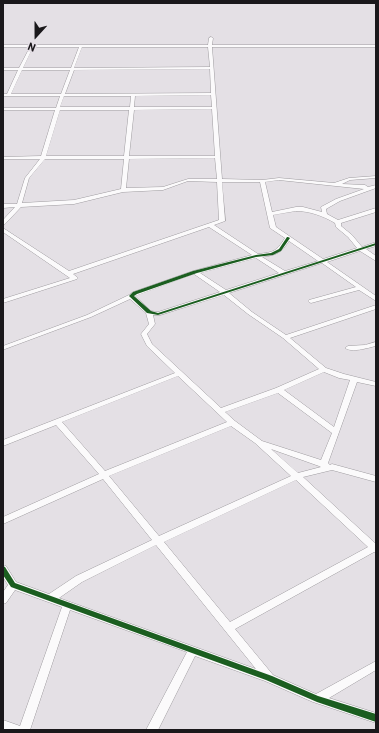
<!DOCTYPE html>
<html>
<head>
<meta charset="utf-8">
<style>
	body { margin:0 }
	#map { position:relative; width:379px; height:733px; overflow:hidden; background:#e4e0e5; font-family:Barlow,sans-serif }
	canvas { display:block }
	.frame { position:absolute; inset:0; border:4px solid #1a181b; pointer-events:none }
	.north { position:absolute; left:16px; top:16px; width:40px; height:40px; -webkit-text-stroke:3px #e5dfe6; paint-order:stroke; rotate:201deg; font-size:11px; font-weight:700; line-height:16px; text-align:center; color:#1a181b }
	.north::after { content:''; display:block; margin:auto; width:14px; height:18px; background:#1a181b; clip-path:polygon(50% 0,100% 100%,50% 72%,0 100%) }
</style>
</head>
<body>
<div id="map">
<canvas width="379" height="733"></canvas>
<div class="frame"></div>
<div class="north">N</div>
</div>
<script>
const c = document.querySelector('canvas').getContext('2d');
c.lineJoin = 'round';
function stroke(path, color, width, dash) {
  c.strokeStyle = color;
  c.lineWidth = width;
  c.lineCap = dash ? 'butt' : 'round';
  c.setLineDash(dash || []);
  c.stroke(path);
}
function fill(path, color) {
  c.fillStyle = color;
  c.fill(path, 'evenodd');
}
const minor = new Path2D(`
	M211 37 213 38 212 45H376V47H212L222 179 262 180 279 178 334 183 349 178 376 176V178L350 180 342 184 365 185 368 187 376 185V188L340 201 326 209 327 214 338 220 376 208V212L341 223V226L352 235 362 247 376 242V246L366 249 376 256V261L360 251 327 262 376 296V301L359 290 311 303 309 302 308 301 309 300 356 287 322 263 229 293 252 312 286 335 376 305V309L290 338 326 368 344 374 376 382V386L357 382 328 463 330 465 332 464 376 476V482L332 470 303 477 376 544V552H374L235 629 273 675 316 694 376 661V670L329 698 376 713V723L313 702 265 681 195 656 158 730H146L187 652 70 610 30 730H3V720L20 726 62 607 15 590 6 603 3 604V592L8 585 3 577V565L6 566 16 582 49 594 76 576 152 540 103 479 3 524V517L99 474 56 425 3 446V440L175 373 147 346 141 334 149 324 146 313 130 299 91 317 5 349 3 350V346L87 315 129 295 133 292 193 271 252 255 209 227 73 274 78 278 77 279 3 303V299L70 278 3 232V228L69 271 219 220 217 182 188 181 163 190 123 192 74 204 21 207 5 224 3 225V220L15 207 3 208V204H17L25 178 40 159H3V157L41 156 55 110H3V108H56L60 96H3V94H7L18 70H3V68H19L30 47H3V45H208L209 38ZM33 47H79L71 68H23ZM82 47H208L210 67 74 68ZM210 69 211 93 65 94 74 70ZM22 70H70L61 94H11ZM211 95 212 107H134L135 96ZM64 96H131L130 107H60ZM212 109 215 156H129L134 110ZM60 110H129L124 156H46ZM215 158 217 179H188L163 187 126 188 129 159ZM45 159H124L121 189 74 200 22 203 29 178ZM279 180 364 189 336 199 321 207 322 212 303 207H296L272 212 265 182ZM222 182H260L270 228 285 238C276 252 274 252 258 254L214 225 225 221ZM296 211C310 211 323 216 335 223L336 227 348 237 357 248 323 259 276 227 273 215ZM289 241 318 261 285 271 262 257C277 255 281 253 289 241ZM256 258 279 273 226 290 200 273ZM194 274 220 292 158 312 151 311 135 296ZM224 295 248 314 283 338 319 369 276 388 221 408 152 344 147 334 155 324 153 315H160ZM324 372 339 378 350 380 334 427 284 390ZM178 376 227 422 105 471 62 422ZM278 393 332 433 321 460 262 441 235 421 225 412ZM231 426 255 443 291 476 159 536 109 476ZM271 449 319 466 321 467 298 473ZM296 480 368 547 230 622 164 542ZM156 545 256 669 59 598 82 582Z
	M376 342V346C367 348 352 353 345 348L348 346 365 345Z`);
stroke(minor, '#9e9b9f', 1);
fill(minor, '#fbfafb');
fill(new Path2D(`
	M287 237H288L290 238 281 251 273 255 256 257 197 273 137 294 134 296 151 311 158 313 376 243V245L158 315 147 313 129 296 133 292 193 271 256 255 271 253 279 249Z
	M3 566 5 567 15 583 272 676 318 696 376 714V722L317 702 266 680 11 587 3 575Z`), '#1b5e20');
</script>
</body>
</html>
